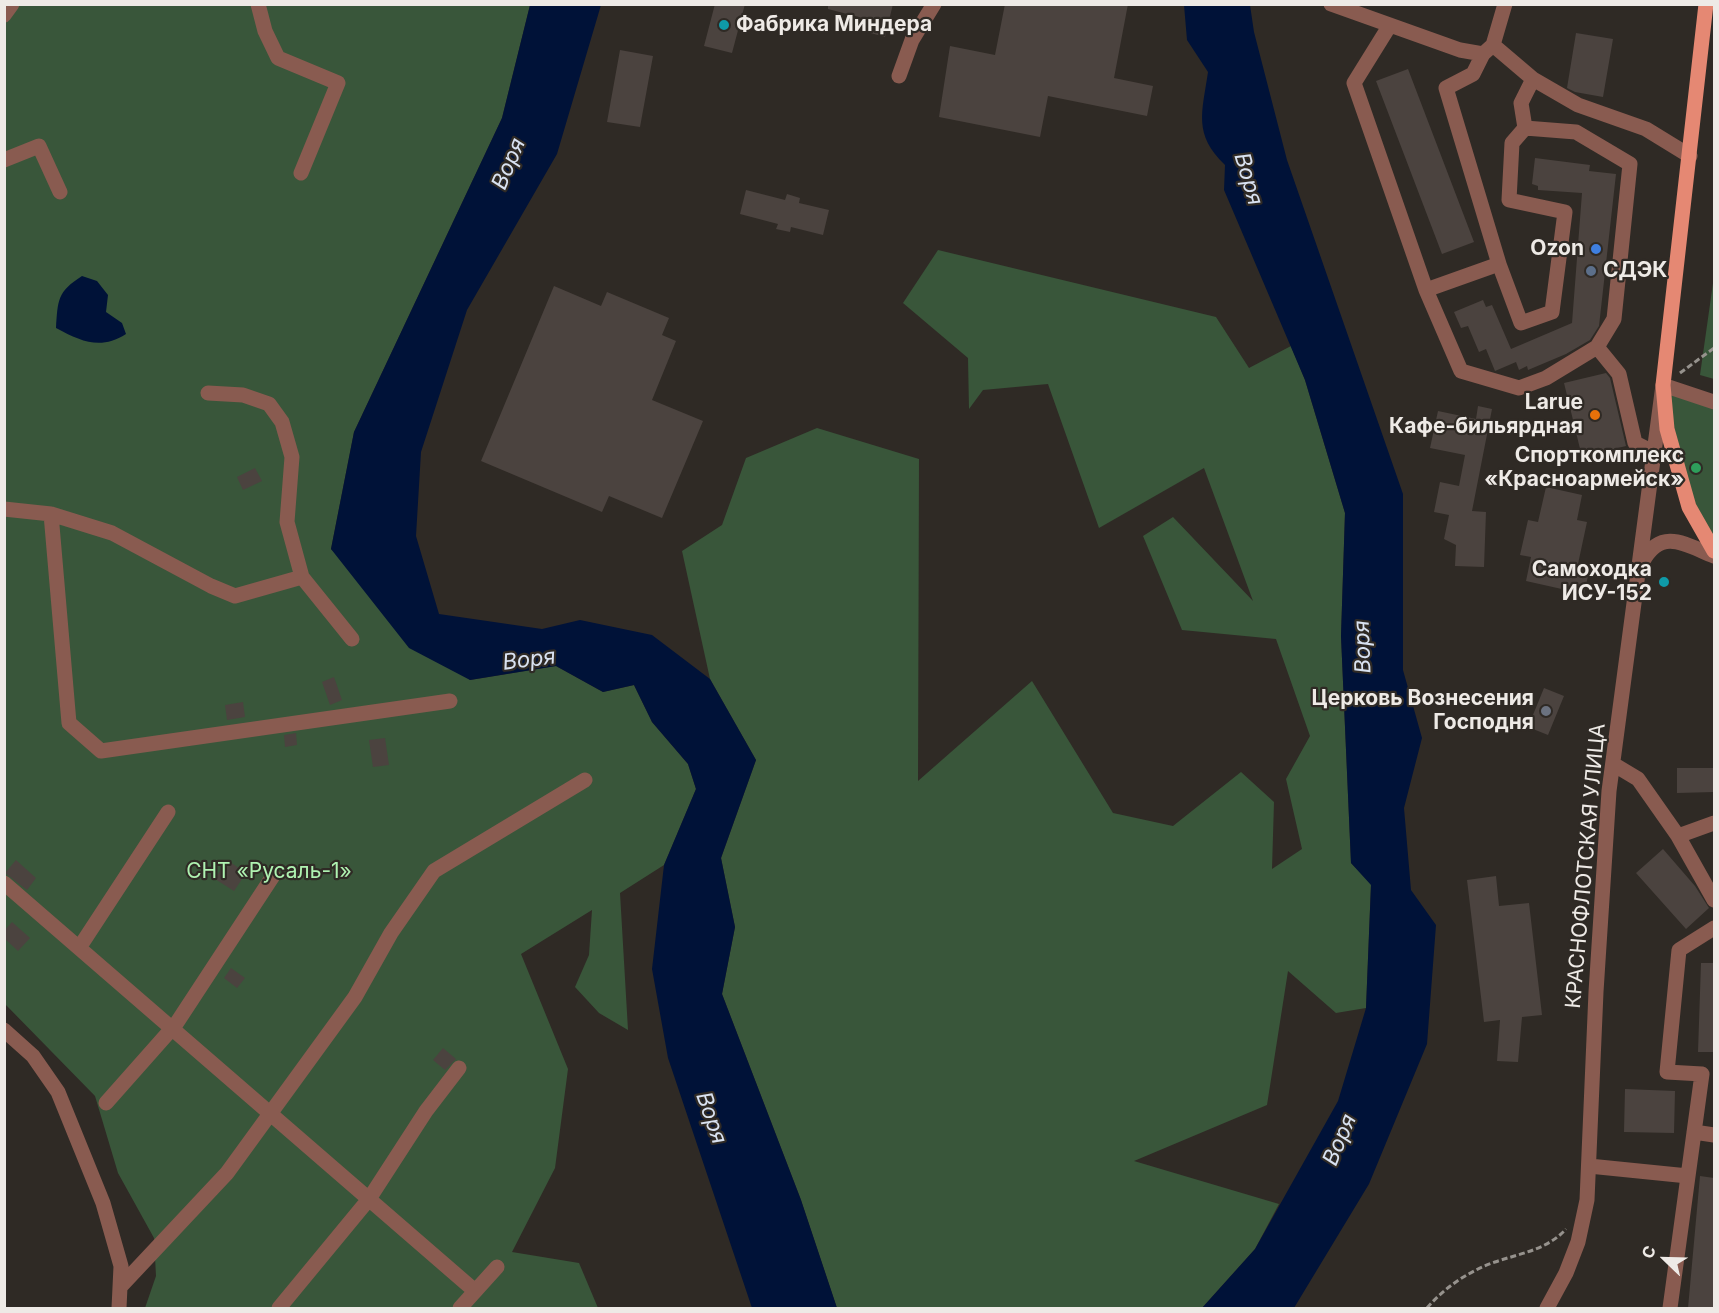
<!DOCTYPE html>
<html>
<head>
<meta charset="utf-8">
<style>
	body { margin:0 }
	#map { position:relative; width:1719px; height:1313px; overflow:hidden; background:#2f2a25; font-family:Inter,sans-serif }
	canvas { display:block }
	.frame { position:absolute; inset:0; border:6px solid #eeeae6; pointer-events:none }
	.north { position:absolute; left:1635px; top:1229px; width:60px; height:60px; -webkit-text-stroke:4px #2f2a25; paint-order:stroke; rotate:293deg; font-size:16px; font-weight:700; line-height:24px; text-align:center; color:#eeeae6 }
	.north::after { content:''; display:block; margin:auto; width:21px; height:27px; background:#eeeae6; clip-path:polygon(50% 0,100% 100%,50% 72%,0 100%) }
</style>
</head>
<body>
<div id="map">
<canvas width="1719" height="1313"></canvas>
<div class="frame"></div>
<div class="north">С</div>
</div>
<script>
const c = document.querySelector('canvas').getContext('2d');
c.lineJoin = 'round';
function fill(path, color) {
  c.fillStyle = color;
  c.fill(path, 'evenodd');
}
function stroke(path, color, width, dash) {
  c.strokeStyle = color;
  c.lineWidth = width;
  c.lineCap = dash ? 'butt' : 'round';
  c.setLineDash(dash || []);
  c.stroke(path);
}
function label(font, color, halo, rows, align = 'center') {
  c.font = font + ' Inter,sans-serif';
  c.lineWidth = 4.5;
  c.setLineDash([]);
  c.textBaseline = 'middle';
  c.strokeStyle = halo;
  c.fillStyle = color;
  for (const [text, x, y, turn = 0] of rows) {
    c.save();
    c.translate(x, y);
    c.rotate((+turn || 0) * Math.PI / 180);
    c.textAlign = isNaN(turn) ? turn : align;
    if (halo) c.strokeText(text, 0, 0);
    c.fillText(text, 0, 0);
    c.restore();
  }
}
fill(new Path2D(`
	M5 5H530L502 118 354 432 331 549 470 680 556 666 603 692 634 685 652 722 688 764 696 789 664 865 620 893 628 1030 599 1013 575 987 589 955 592 910 521 954 568 1069 555 1168 512 1252 579 1263 598 1308H145L156 1276 154 1238 118 1173 95 1096 5 1004Z
	M938 250 1216 317 1249 368 1291 346 1305 380 1345 513 1341 636 1351 863 1371 884 1366 1008 1336 1013 1288 971 1267 1105 1134 1161 1279 1204 1255 1249 1202 1308H837L801 1200 722 994 735 927 721 858 756 760 710 679 682 551 722 525 746 458 817 428 919 459 918 781 1032 681 1113 813 1173 826 1241 772 1274 802 1272 869 1302 849 1286 779 1310 736 1276 639 1182 630 1143 536 1173 517 1253 601 1204 468 1099 528 1048 384 983 390 969 409 968 358 903 303Z
	M1714 276V379L1700 375Z
	M1663 385 1714 402V551L1689 507Z`), '#39563a');
fill(new Path2D(`
	M530 5H601L557 154 467 310 421 452 416 536 439 614 542 629 580 620 652 635 710 679 756 760 721 858 735 927 722 994 801 1200 837 1308H752L668 1058 652 969 664 865 696 789 688 764 652 722 634 685 603 692 556 666 470 680 409 648 331 549 354 432 502 118Z
	M1184 5H1250L1254 32 1287 160 1403 494V670L1422 738 1404 808 1411 890 1436 925 1427 1044 1369 1184 1294 1308H1202L1255 1249 1338 1101 1366 1008 1371 885 1351 863 1341 636 1345 513 1305 380 1224 190 1225 165C1193 134 1202 113 1208 72L1187 40Z
	M82 276 97 281 108 295 106 312 122 323 126 334C101 350 82 342 56 328 58 300 57 292 82 276Z`), '#001238');
fill(new Path2D(`
	M715 4H745L732 53 704 46Z
	M828 4H893L885 37 867 32 870 20 828 9Z
	M1005 4H1128L1114 78 1153 86 1147 116 1048 96 1040 137 939 117 950 46 995 55Z
	M1576 33 1613 39 1603 97 1575 92 1567 88Z
	M620 50 653 56 640 127 607 122Z
	M1408 69 1474 242 1442 254 1376 81Z
	M1535 158 1590 165 1589 171 1616 174 1599 326 1590 340 1566 354 1528 370 1527 366 1519 370 1516 362 1495 371 1486 349 1479 352 1468 326 1461 328 1454 312 1483 300 1486 307 1492 305 1511 349 1572 323 1582 193 1538 190V186L1532 184Z
	M746 190 785 200 787 194 800 198 799 203 829 210 823 235 791 227 790 232 776 229 778 224 740 214Z
	M554 286 601 306 607 292 669 318 662 335 676 341 652 400 703 421 662 518 609 496 602 512 481 461Z
	M1606 373 1610 378 1626 446 1582 457 1564 383Z
	M1478 406 1492 409 1472 511 1486 512 1484 567 1455 566 1456 545 1444 539 1449 515 1434 512 1440 482 1459 486 1465 455 1430 448 1438 411 1476 419Z
	M255 468 262 481 243 490 237 477Z
	M1546 487 1582 495 1577 520 1587 522 1578 564 1590 567 1584 594 1526 581 1531 557 1520 555 1528 520 1538 522Z
	M334 677 342 700 330 705 322 682Z
	M1544 688 1564 696 1548 735 1528 727Z
	M243 702 245 717 227 720 225 705Z
	M296 733 297 745 285 747 284 735Z
	M385 738 389 765 373 767 369 740Z
	M1677 768H1714V792L1677 793Z
	M1663 849 1695 886 1709 908 1686 929 1636 873Z
	M16 860 36 878 27 890 5 873Z
	M227 860 246 873 234 891 215 879Z
	M1496 876 1499 906 1529 903 1542 1015 1522 1017 1518 1062 1497 1061 1500 1020 1484 1022 1467 880Z
	M12 922 30 938 18 951 4 938V931Z
	M1701 963H1714V1052H1698Z
	M231 968 245 978 237 988 224 978Z
	M443 1048 456 1059 445 1070 433 1060Z
	M1625 1089 1675 1091 1674 1133 1624 1132Z
	M1700 1176 1714 1178V1308H1688Z`), '#4b433f');
stroke(new Path2D(`
	M1680 373 1714 348
	M1427 1308C1445 1287 1469 1271 1495 1262 1521 1253 1547 1250 1566 1229`), '#96928d', 3, [6, 3]);
stroke(new Path2D(`
	M258 4 265 31 278 58 338 83 301 173
	M1331 4 1460 50 1483 54 1493 45 1505 4
	M4 15 12 4
	M1390 25 1354 83 1426 290 1499 264 1446 88 1473 74 1483 54
	M1493 45 1533 79 1578 105 1646 129 1690 156
	M899 76 912 40 934 4
	M1533 79 1521 103 1525 128 1576 132 1630 164 1614 319 1597 347 1619 374 1635 443 1655 453
	M4 160 39 146 60 192
	M1499 264 1521 323 1552 312 1565 212 1509 200 1512 143 1525 128
	M1426 290 1461 371 1519 388 1546 378 1597 347
	M4 509 51 514 69 723 101 751 450 701
	M51 514 112 533 211 586 235 596 302 577 287 522 292 457 282 422 269 404 243 395 208 393
	M1643 561C1662 527 1686 545 1714 556
	M302 577 352 639
	M1613 764 1638 779 1678 836 1714 823
	M1678 836 1714 900
	M4 883 475 1291
	M79 948 168 812
	M4 1030 33 1056 58 1092 103 1203 121 1266 119 1308
	M106 1103 176 1024 273 876
	M1694 1132 1714 1135
	M1589 1166 1688 1176
	M120 1287 227 1173 355 997 391 933 434 871 585 780
	M279 1308 369 1199 426 1111 459 1068
	M460 1308 497 1267
	M1547 1308 1566 1273 1578 1242 1587 1200 1596 992 1609 791 1663 385 1714 402
	M1670 1308 1702 1074 1667 1072 1679 950 1714 928`), '#895b50', 15);
stroke(new Path2D(`
	M1706 4 1663 385 1667 429 1689 507 1714 551`), '#e58873', 15);
for (const [x, y, r, color] of [
	[724,25,6,"#0f9aa8"],
	[1596,249,6,"#3f7fe0"],
	[1591,271,6,"#5c6f8a"],
	[1595,415,6,"#e8710a"],
	[1696,468,6,"#2e9e5b"],
	[1664,582,6,"#0f9aa8"],
	[1546,711,6,"#6b7280"]
]) {
  const dot = new Path2D();
  dot.arc(x, y, r, 0, 2 * Math.PI);
  c.fillStyle = color;
  c.fill(dot);
  stroke(dot, '#2f2a25', 2);
}
label('bold 21px', '#eeeae6', '#2f2a25', [
	["Фабрика Миндера",736,25,"left"],
	["Ozon",1584,249],
	["СДЭК",1603,271,"left"],
	["Larue",1583,403],
	["Кафе-бильярдная",1583,427],
	["Спорткомплекс",1684,456],
	["«Красноармейск»",1684,480],
	["Самоходка",1652,570],
	["ИСУ-152",1652,594],
	["Церковь Вознесения",1534,699],
	["Господня",1534,723]
], 'right');
label('21px', '#eeeae6', '#2f2a25', [
	["КРАСНОФЛОТСКАЯ УЛИЦА",1586,866,-85]
]);
label('21px', '#aff2b1', '#2f2a25', [
	["СНТ «Русаль-1»",269,872]
]);
label('italic 22px', '#d9e2f1', '#2f2a25', [
	["Воря",509,164,-67],
	["Воря",1248,179,74],
	["Воря",1363,647,-92],
	["Воря",529,660,-7],
	["Воря",711,1118,71],
	["Воря",1340,1140,-67]
]);
</script>
</body>
</html>
